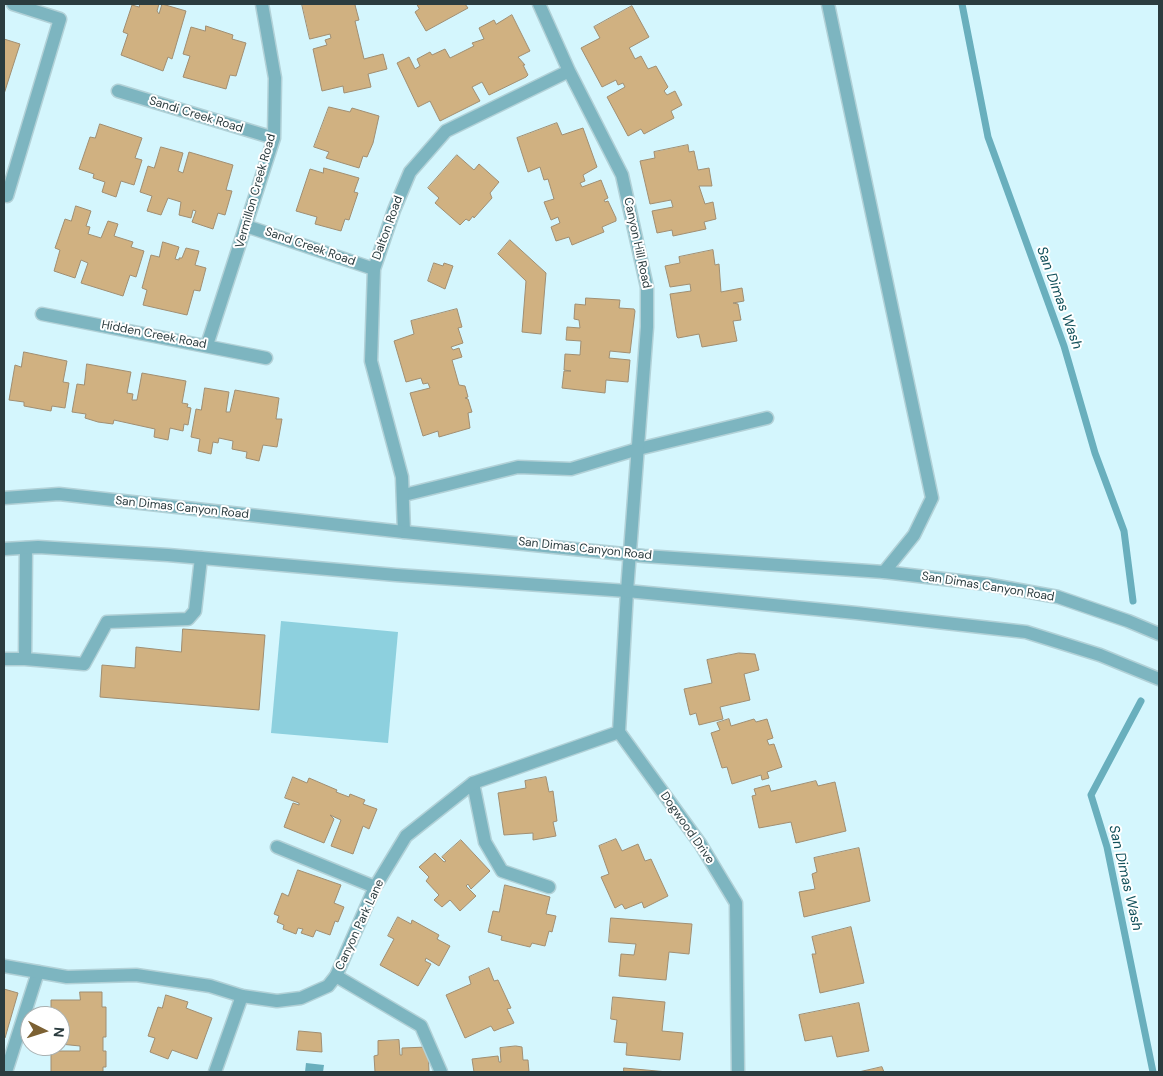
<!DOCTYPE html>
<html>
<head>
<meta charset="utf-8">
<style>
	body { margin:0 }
	#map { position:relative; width:1163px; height:1076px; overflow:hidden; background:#d4f6fd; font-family:"DM Sans",sans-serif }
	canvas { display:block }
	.frame { position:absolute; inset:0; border:5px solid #2b3c3f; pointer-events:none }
	.north { position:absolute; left:20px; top:1006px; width:50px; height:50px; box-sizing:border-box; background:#fff; border:1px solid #aab1b2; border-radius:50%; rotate:95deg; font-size:14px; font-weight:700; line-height:20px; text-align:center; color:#2b3c3f }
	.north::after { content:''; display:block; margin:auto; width:18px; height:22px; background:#7c6133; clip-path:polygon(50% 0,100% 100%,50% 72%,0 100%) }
</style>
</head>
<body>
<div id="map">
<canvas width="1163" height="1076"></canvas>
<div class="frame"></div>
<div class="north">N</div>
</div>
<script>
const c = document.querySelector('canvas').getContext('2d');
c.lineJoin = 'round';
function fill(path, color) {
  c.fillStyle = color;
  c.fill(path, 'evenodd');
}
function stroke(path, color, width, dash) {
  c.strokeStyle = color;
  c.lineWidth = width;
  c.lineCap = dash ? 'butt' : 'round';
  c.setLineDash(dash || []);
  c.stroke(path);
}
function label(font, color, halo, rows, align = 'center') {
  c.font = font + ' "DM Sans",sans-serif';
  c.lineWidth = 4;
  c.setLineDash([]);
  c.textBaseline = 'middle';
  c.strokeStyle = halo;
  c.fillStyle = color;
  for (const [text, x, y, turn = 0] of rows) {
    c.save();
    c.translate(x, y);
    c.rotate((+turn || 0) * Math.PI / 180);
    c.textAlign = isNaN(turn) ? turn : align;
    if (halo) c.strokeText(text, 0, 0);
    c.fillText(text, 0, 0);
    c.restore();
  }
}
fill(new Path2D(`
	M281 621 398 632 388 743 271 733Z`), '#8dd0de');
fill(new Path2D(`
	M306 1063 324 1065 323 1072H305Z`), '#69afbd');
stroke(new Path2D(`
	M962 4 988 137 1064 346 1095 453 1124 531 1133 601
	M1141 701 1091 795 1107 847 1153 1072`), '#69afbd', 7);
const building = new Path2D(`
	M140 4H159L157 11 159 14 162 4 186 11 172 59 168 57 163 71 121 55 128 34 123 32 132 5 139 7Z
	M302 4H357L355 5 359 20 355 21 364 59 383 54 387 69 368 74 371 87 344 93 343 86 322 91 313 49 327 45 325 40 331 38 330 34 310 39Z
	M417 4H465L468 8 426 31 415 12 419 9Z
	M632 6 649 37 629 48 630 49 635 59 641 56 648 69 656 66 668 87 664 91 667 95 675 91 682 105 671 111 674 118 644 134 641 129 628 136 607 97 625 87 623 83 618 85 616 80 602 87 581 48 600 38 594 27Z
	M512 15 530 51 518 57 525 65H523L528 75 526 77 489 95 482 82 472 87 480 101 440 121 430 101 418 107 397 63 409 57 415 69 420 66 417 59 430 52 432 55 445 49 450 58 474 46 472 43 484 39 479 28 494 20 496 24Z
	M206 26 233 35 232 39 246 43 236 76 230 75 226 89 183 77 190 56 183 54 191 27 205 31Z
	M4 39 20 44 4 94Z
	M329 107 350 112 352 108 379 116 373 143 367 157 363 156 359 168 326 158 329 152 314 147Z
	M557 123 562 135 583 128 597 167 583 175 585 181 580 183 582 187 601 180 608 198 604 200 605 202 608 201 616 218V221L602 227 604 232 572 245 569 237 556 241 551 227 560 223 558 217 551 220 544 202 554 199 548 179 544 180 540 167 528 172 517 138Z
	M100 124 142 138 135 158 142 160 134 185 121 181 116 197 102 192 105 182 93 178 94 174 79 169 90 137 95 138Z
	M688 145 689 152 694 151 698 170 709 168 712 186H699L705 204 713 202 716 219 704 222 706 229 673 236 672 230 657 233 652 211 673 207 671 200 650 204 640 161 655 158 654 152Z
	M161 147 183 153 178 171 183 173 189 152 233 165 226 190 232 191 225 215 218 213 213 229 192 222 196 211 193 210 191 218 179 215 181 202 168 198 161 215 147 211 152 196 140 192 148 166 154 168Z
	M457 155 474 170 479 164 499 182 490 193 492 198 474 218 473 216 469 221 466 219 460 225 435 203 439 198 428 188Z
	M324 168 359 178 354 192 358 193 349 220 345 219 341 231 315 224 317 217 296 211 310 169 323 173Z
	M76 206 91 211 86 226 90 227 88 234 101 238 108 221 118 224 114 236 133 242 131 247 144 251 136 277 130 275 123 296 81 283 88 263 81 260 75 278 54 271 60 250 55 248 65 219 71 221Z
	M510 240 546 273 541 334 522 332 526 281 498 254Z
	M163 242 179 247 175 259 179 260V258H182L186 248 199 251 195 265 206 268 200 291 194 290 187 315 143 305 147 290 142 288 151 255 159 257Z
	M713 250 715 265 719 264 721 292 742 288 744 301 733 303 738 304 741 320 733 321 737 341 702 347 699 334 678 338 677 337 670 294 691 291 690 284 670 287 665 266 680 263 679 257Z
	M434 263 443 266 444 263 453 266 445 289 428 281Z
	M586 298 620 300 619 308 634 309 635 311 630 353 610 351 609 358 630 360 628 382 606 380 605 393 562 388 564 371H571L564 370 565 354 580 355 581 341 566 340 567 327 580 328 579 320 574 319 575 304 585 305Z
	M457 309 462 327 458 328 463 343 451 347 453 350 459 348 462 357 452 360 459 385 465 386 468 397 465 398 468 399 472 412 468 413 470 428 439 437 438 431 423 436 410 393 430 388 428 383 423 384 421 378 406 382 394 341 414 334 411 321Z
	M24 352 67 361 63 382 69 383 65 408 52 406 51 411 24 406V402L9 400 15 365 21 367Z
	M87 364 131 372 127 393 133 394 132 400H137L142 373 186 381 182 403 188 404 187 407 191 408 188 425 184 424 183 431 170 428 168 440 154 437 155 429 114 420 113 424 98 422 85 418 86 414 72 412 77 384 84 385Z
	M205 388 229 392 226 412H230L235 390 279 398 276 419H282L277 447 263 445 259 461 246 458 247 452 232 449 233 441 219 438 218 443 213 442 211 454 198 451 200 439 191 437 196 409 201 410Z
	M183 629 265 635 259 710 100 697 102 665 135 668 136 647 181 652Z
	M739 653 755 654 759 670 744 674 750 700 720 707 723 719 699 725 696 713 690 715 684 689 712 683 707 660Z
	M729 719 731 726 754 719 756 722 767 719 773 738 767 740 769 745 774 744 782 767 767 772 769 778 762 780 761 775 732 784 727 767 722 768 711 733 720 730 717 723Z
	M293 777 307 783 309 778 337 790 336 792 349 797 350 794 365 800 363 804 377 809 369 829 363 826 353 854 331 846 341 820 330 815 334 819 324 843 284 827 293 803 299 805V803L285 798Z
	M546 777 549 792 553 791 557 821 553 822 556 836 533 840V833L504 835 498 793 526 788 525 781Z
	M816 781 818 786 835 782 846 831 796 843 791 822 759 828 752 796 756 795 754 789 769 785 771 791Z
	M616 839 622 851 638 844 645 861 651 859 668 896 644 908 642 902 625 909 622 904 615 908 601 877 609 874 599 846Z
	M461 840 490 871 471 889 468 884 466 886 476 896 460 911 450 900 442 907 434 900 439 895 426 881 429 877 419 867 435 853 444 862 446 861 442 857Z
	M859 848 870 901 804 917 799 892 815 889 812 874 817 872 814 858Z
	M298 870 341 885 334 903 344 907 338 922 335 921 330 935 316 930 313 937 301 933 303 929 298 928 296 934 283 929 284 925 277 922 279 916 274 914 282 893 288 896Z
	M505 885 550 897 546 914 556 916 552 932 549 931 545 946 532 943 530 947 501 940 502 936 488 932 493 911 499 912Z
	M398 917 411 924 412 920 439 935 437 939 450 946 439 966 426 958 425 961 431 964 418 986 380 965 394 939 388 936Z
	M611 918 692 924 689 954 669 952 666 980 619 976 621 954 634 955 636 944 609 942Z
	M851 927 864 983 820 993 812 954H816L812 937Z
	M489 968 494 981 498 980 511 1008 507 1009 514 1023 494 1031 491 1026 465 1038 446 995 471 984 469 977Z
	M4 989 18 993 5 1038 4 1037Z
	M80 992H102V1007H106V1037H103V1051H106V1067H103V1072H51V1051H80V1046L60 1044V1016H51V1000H80Z
	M166 995 188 1002 186 1008 212 1018 197 1059 172 1050 168 1059 150 1052 155 1038 148 1036 158 1007 162 1008Z
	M613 997 665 1002 662 1031 683 1033 680 1060 626 1055 627 1043 614 1042 617 1020 611 1019Z
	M859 1003 869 1051 837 1057 832 1036 805 1041 799 1015Z
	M299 1031 321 1033 322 1052 297 1050Z
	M399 1040 400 1055H402V1048L428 1047 429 1072H375L374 1056 378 1055V1041Z
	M516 1046 522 1047 523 1060H528L529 1072H474L472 1059 498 1056 499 1062H501L500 1048Z
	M882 1067 884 1072H859Z
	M624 1068 668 1072H624Z`);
fill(building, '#d0b181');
stroke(building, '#a08e72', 1);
const service = new Path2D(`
	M828 4 932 498 914 535 884 572
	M4 195 7 196 60 19 13 4
	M404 495 518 467 571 469 638 449 767 418
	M4 659H25L26 548
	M25 659 84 664 107 622 188 619 195 611 201 558
	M473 783 485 842 502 871 549 887
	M277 847 375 887
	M336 976 421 1026 441 1072
	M6 1072 38 972
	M215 1072 242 996`);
const minor = new Path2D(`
	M539 4 569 71 622 175 647 287V327L627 591 619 732 701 845 736 903 738 1072
	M118 91 274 138
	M246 226 374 269
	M42 314 266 358
	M207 345 274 138 275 78 262 4
	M404 532 402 477 371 361 374 269 394 210 410 172 446 131 569 71
	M4 966 67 977 136 975 210 986 242 996 277 1001 301 998 328 986 336 976 375 887 406 836 473 783 619 732`);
const tertiary = new Path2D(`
	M4 498 59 494 404 532 644 556 884 572 986 584 1058 597 1128 621 1159 634
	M4 549 38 547 168 555 396 575 627 591 856 613 1026 632 1100 655 1159 679`);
stroke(service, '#b2d1d7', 15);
stroke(minor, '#b2d1d7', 15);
stroke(tertiary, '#b2d1d7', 15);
stroke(service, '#7db5c0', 12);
stroke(minor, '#7db5c0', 12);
stroke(tertiary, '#7db5c0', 12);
label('12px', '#2b3c3f', '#fff', [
	["Sandi Creek Road",196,115,17],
	["Vermillon Creek Road",256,191,-74],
	["Dalton Road",388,228,-70],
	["Canyon Hill Road",637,243,78],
	["Sand Creek Road",310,247,19],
	["Hidden Creek Road",154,335,11],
	["San Dimas Canyon Road",182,508,6],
	["San Dimas Canyon Road",585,549,6],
	["San Dimas Canyon Road",988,587,9],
	["Dogwood Drive",687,828,55],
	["Canyon Park Lane",360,925,-65]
]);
label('italic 14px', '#11505a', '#fff', [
	["San Dimas Wash",1059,298,70],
	["San Dimas Wash",1125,878,77]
]);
</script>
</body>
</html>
